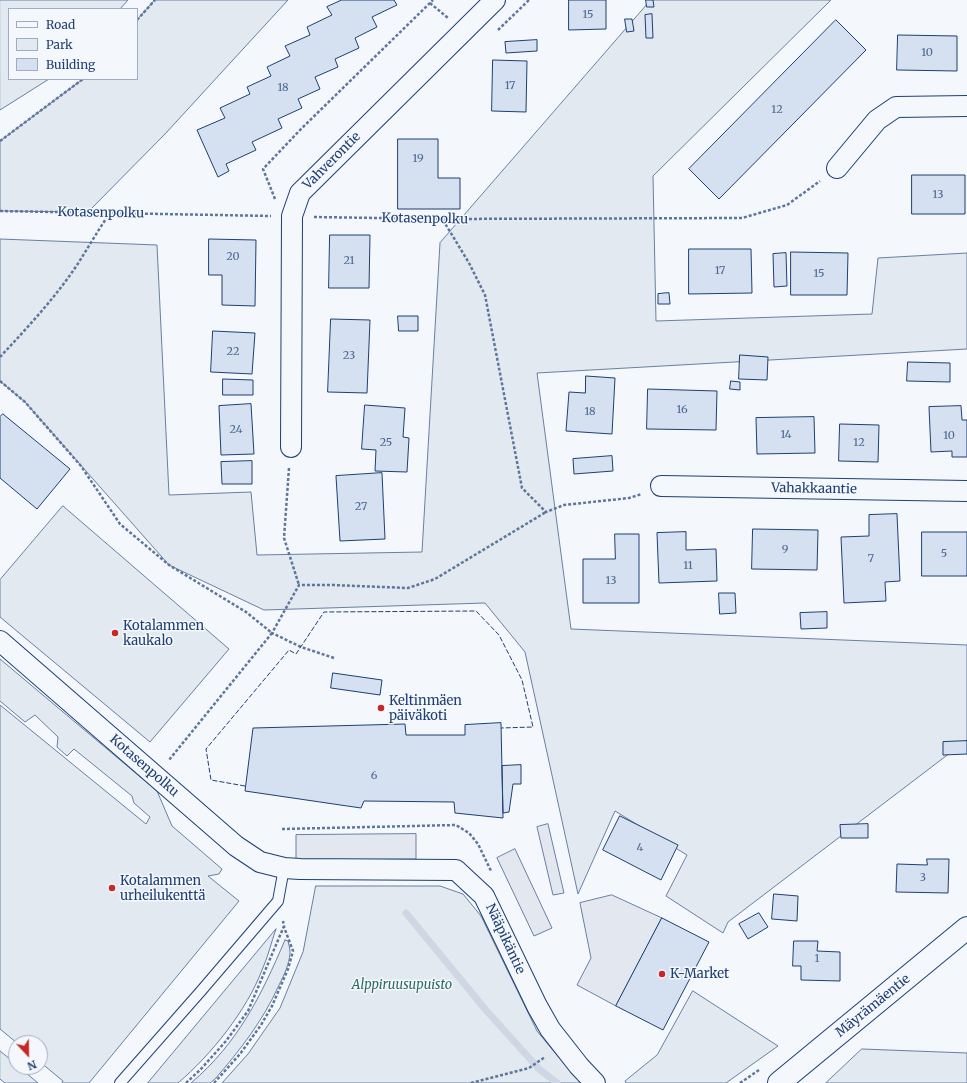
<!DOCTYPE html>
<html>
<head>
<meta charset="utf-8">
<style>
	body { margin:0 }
	#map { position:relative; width:967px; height:1083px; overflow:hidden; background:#f4f7fb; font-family:Merriweather,serif }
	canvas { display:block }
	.legend { position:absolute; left:8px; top:8px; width:130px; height:72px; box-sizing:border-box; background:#f4f7fb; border:1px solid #9eadc5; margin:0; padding:5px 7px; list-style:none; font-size:12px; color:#1d3f73 }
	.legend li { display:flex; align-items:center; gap:8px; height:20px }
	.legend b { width:20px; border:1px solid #9eadc5 }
	.north { position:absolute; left:8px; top:1035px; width:40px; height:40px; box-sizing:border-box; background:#f4f7fb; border:1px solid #9eadc5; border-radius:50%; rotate:158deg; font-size:11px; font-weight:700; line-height:16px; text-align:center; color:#1d3f73 }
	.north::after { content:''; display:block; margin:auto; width:14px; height:18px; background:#c62828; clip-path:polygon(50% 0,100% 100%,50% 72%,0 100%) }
</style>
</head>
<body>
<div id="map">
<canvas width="967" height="1083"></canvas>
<ul class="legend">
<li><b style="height:5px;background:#f4f7fb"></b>Road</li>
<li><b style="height:11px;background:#e3e9f0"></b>Park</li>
<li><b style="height:11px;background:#d5e0f0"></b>Building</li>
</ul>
<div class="north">N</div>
</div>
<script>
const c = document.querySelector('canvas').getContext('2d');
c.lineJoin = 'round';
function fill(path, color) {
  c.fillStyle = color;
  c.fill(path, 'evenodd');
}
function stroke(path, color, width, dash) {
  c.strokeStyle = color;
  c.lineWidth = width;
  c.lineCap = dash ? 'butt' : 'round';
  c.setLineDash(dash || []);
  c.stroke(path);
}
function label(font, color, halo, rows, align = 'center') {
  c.font = font + ' Merriweather,serif';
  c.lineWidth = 3;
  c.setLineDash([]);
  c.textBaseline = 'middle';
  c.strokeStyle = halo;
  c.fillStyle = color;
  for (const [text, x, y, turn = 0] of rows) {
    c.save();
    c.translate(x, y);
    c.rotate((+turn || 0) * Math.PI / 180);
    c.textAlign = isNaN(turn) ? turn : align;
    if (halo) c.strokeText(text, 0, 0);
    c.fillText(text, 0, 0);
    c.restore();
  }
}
const green = new Path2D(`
	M0 0H128L120 9H9V79H49L0 110Z
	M155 0H288L165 134 88 212 0 211V141L83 79H137V20Z
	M651 0H831L653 176 656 321 872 314 878 258 967 253V349L537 373 571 629 967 645V740L728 922 723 933 666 896 687 855 615 811 578 894 525 652 485 603 264 610 169 565 25 402 0 381V239L157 245 169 495 251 492 257 555 422 552 440 243Z
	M63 506 229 649 150 742 0 617V580Z
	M0 659 157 791 172 826 222 869 219 874 208 876 239 901 89 1083H62L63 1081 40 1062V1043H17L0 1029V705L146 824 150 817 134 803 132 796 74 749 67 756 57 747 58 737 35 715 25 722 0 701Z
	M316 886H440L463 894 481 916 537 1031 570 1071 581 1083H222L248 1054 280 1008 303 952Z
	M276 929C271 943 268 957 262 970 247 1010 211 1055 178 1083H148Z
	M285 940 288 941C289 945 290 949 290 953 289 965 284 975 279 985 263 1021 240 1050 215 1079L210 1083H191C238 1043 261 996 285 940Z
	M693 991 778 1046 726 1083H626L625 1081 657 1055Z
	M862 1049 967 1053V1083H826Z
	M0 1051 16 1064V1067H19L38 1083H5L0 1079Z`);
fill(green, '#e3e9f0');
stroke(green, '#687fa3', 1);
const parking = new Path2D(`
	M548 824 564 893 553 895 537 827Z
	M416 834V859L296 860V835Z
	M515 849 552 928 534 936 497 858Z
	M612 895 662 918 616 1006 577 985 591 958 580 903Z`);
fill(parking, '#e3e8f0');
stroke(parking, '#687fa3', 1);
stroke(new Path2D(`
	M406 913 485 1009 539 1069 557 1083`), '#cfd7e4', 7);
const building = new Path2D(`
	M342 0H394L397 5 372 17 377 27 355 38 359 48 335 59 338 67 315 77 320 89 298 99 302 108 278 119 282 128 252 142 256 150 226 164 229 171 218 177 197 130 225 118 220 108 250 94 247 87 271 76 267 67 290 56 285 46 310 35 307 27 332 15 327 7Z
	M569 0H606V29L569 30Z
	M646 0H653L654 7H647Z
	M652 14 653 38H646L645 15Z
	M625 19H632L634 31 627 32Z
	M836 20 866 50 719 199 689 169Z
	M898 35 957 36V71L897 70Z
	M537 40V51L506 53 505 42Z
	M493 60 527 61 526 112 492 111Z
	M398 139H438V178H460V209H398Z
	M912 175H965V214H912Z
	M330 235H370L369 288H329Z
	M209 239 256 240 255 306 222 305V275H209Z
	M689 249H751L752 293 689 294Z
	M791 252 848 253 847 295H791Z
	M786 253 787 286 774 287 773 254Z
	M669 293 670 304H658V294Z
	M398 316H418V331H399Z
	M331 319 370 320 367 393 328 392Z
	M213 331 255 333 252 374 211 372Z
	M740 355 768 357 767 380 739 379Z
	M908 362 950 363V382L907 381Z
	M586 376 615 378 612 434 566 431 569 392 585 393Z
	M223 379 253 380V395H223Z
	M731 381 740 382V390L730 389Z
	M648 389 717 391 716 430 647 429Z
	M251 404 254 454 221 455 219 406Z
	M365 405 405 408 403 437 409 438 407 472 375 471 376 450 362 449Z
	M961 406 962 420H967V457H952V451L931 452 929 407Z
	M3 414 70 469 37 509 0 478V417Z
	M814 417 815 453 757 454 756 418Z
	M840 424 879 425 878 462 839 461Z
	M612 456 613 471 574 474 573 459Z
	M252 461V484H222L221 462Z
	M382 473 385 539 340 541 336 476Z
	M897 514 900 581 885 582 886 601 844 603 841 537 869 536V515Z
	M753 529 818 530 817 570 752 569Z
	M686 532V550L716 549 717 581 659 583 657 533Z
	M922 532H967V576H922Z
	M615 534H639V603H583V559H615Z
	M719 593H735L736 613 720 614Z
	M827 612V628L801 629 800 613Z
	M333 673 382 680 380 695 331 688Z
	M501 723 503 818 455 813 454 802 364 801 361 808 245 791 253 728 405 724 406 735H465V725Z
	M967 741V754L943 755V742Z
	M521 765V784H513L509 812 503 813 502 766Z
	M620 816 678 845 661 880 603 850Z
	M868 824V838H841L840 825Z
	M927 859H949L948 893 896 892 897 864 927 865Z
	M774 894 798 896 797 921 772 919Z
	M759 913 768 927 748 939 739 924Z
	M662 918 709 942 663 1030 616 1006Z
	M794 941H818L817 951 840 952V981L801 980V966H793Z`);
fill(building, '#d5e0f0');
stroke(building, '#1d3f73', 1);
const service = new Path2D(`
	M120 1083 201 991 278 901 284 868`);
const minor = new Path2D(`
	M837 168 877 120 896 107 967 106
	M291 447 292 216 300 193 495 0
	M661 486 967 491
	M0 641 236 846 260 862 284 868 300 869 456 870 484 896 537 1006 550 1029 579 1066 595 1083`);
const tertiary = new Path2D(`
	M779 1083 967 928`);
stroke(service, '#1d3f73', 12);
stroke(minor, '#1d3f73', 22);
stroke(tertiary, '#1d3f73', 24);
stroke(new Path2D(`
	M430 3 448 18
	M137 20 155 0
	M498 30 529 0
	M0 141 83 79
	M275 199 263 169 301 129 433 0
	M0 211 271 216
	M314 217 442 219 742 218 787 205 820 181
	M443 220 469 263 485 295 522 488 546 512 564 505 629 498 642 494
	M0 357C27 328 55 298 77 265 88 248 98 230 110 213
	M0 381 25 402 81 466 120 524 169 565 246 612 272 633 169 760
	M289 468 284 538 299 585
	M334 658 301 647 272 633 299 585H332L408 588 435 579 546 512
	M282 829 456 825 469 833 478 844 491 871
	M186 1083 201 1069 226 1041 248 1011 284 926 283 921
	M214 1083 240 1054 261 1025 272 1006 288 969 293 951 284 927
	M471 1083 529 1068 545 1057
	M740 1083 759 1070`), '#5e769c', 2.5, [3, 2]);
stroke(service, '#f4f7fb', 10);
stroke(minor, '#f4f7fb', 20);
stroke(tertiary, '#f4f7fb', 22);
stroke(new Path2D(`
	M245 786 211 780 206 749 289 650 296 654 324 612 476 611 499 635 522 680 533 727 501 728`), '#1d3f73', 1, [5, 2]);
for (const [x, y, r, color] of [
	[115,633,4,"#c62828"],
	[381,708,4,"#c62828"],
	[112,888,4,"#c62828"],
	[662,974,4,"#c62828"]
]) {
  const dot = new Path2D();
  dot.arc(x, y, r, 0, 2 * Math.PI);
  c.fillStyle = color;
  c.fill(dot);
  stroke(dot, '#f4f7fb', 1.5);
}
label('11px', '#4b6792', null, [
	["15",588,15],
	["10",927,53],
	["17",510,86],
	["18",283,88],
	["12",777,110],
	["19",418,159],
	["13",938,195],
	["20",233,257],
	["21",349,261],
	["17",720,271],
	["15",819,274],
	["22",233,352],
	["23",349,356],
	["16",682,410],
	["18",590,412],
	["24",236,430],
	["14",786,435],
	["10",949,436],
	["25",386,443],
	["12",859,443],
	["27",361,507],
	["9",785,550],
	["5",944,554],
	["7",871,559],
	["11",688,566],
	["13",611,581],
	["6",374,776],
	["4",640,848],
	["3",923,878],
	["1",817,959]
]);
label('13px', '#1d3f73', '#f4f7fb', [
	["Vahverontie",332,161,-45],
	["Kotasenpolku",101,213,1],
	["Kotasenpolku",425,219,1],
	["Vahakkaantie",814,489,1],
	["Kotasenpolku",144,766,41],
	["Nääpikäntie",505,939,65],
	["Mäyrämäentie",873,1006,-39]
]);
label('13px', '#1d3f73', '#f4f7fb', [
	["Kotalammen",123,626],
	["kaukalo",123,641],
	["Keltinmäen",389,701],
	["päiväkoti",389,716],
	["Kotalammen",120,881],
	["urheilukenttä",120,896],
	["K-Market",670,974]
], 'left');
label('italic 13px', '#2c6c60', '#f4f7fb', [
	["Alppiruusupuisto",402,985]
]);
</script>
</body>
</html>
